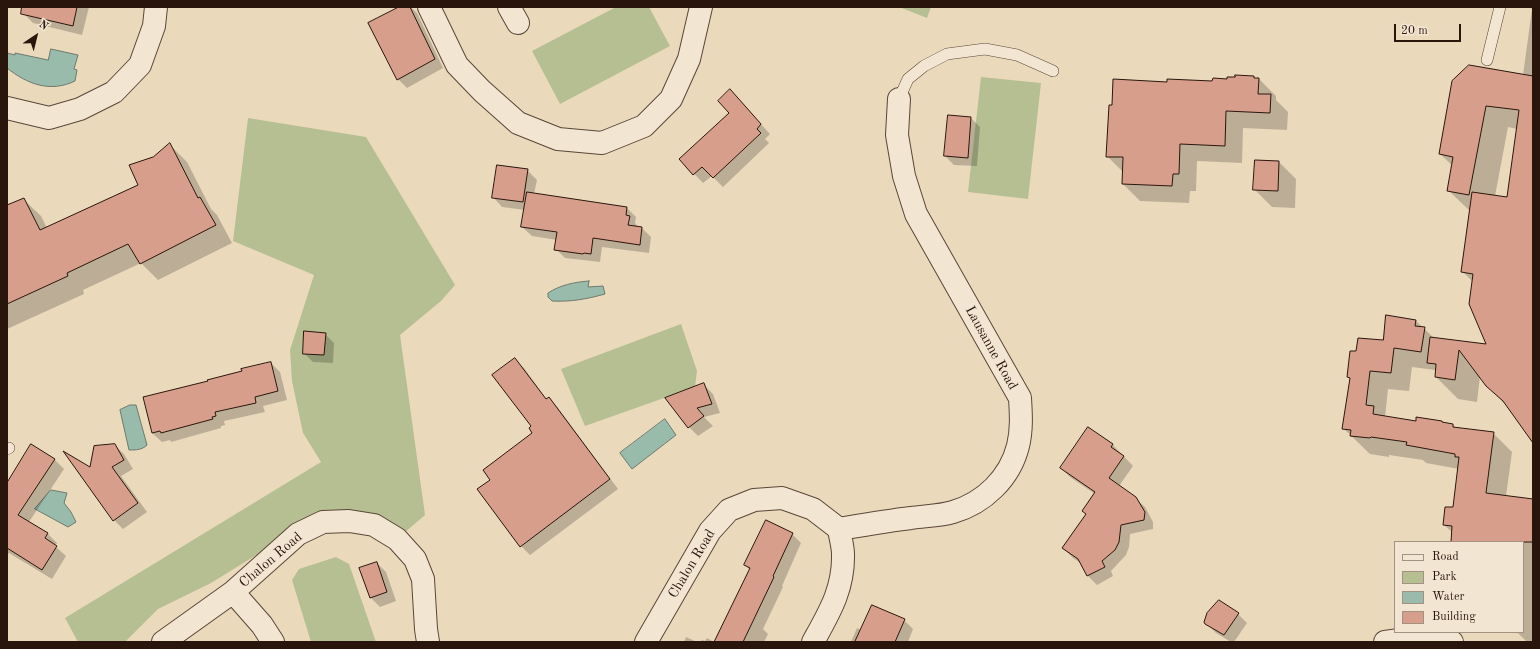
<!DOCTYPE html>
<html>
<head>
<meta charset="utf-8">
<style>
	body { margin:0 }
	#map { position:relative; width:1540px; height:649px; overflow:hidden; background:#ebd9bc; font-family:"Old Standard TT",serif }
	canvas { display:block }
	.frame { position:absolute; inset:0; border:8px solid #2a150d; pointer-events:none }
	.legend { position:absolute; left:1394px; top:541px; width:130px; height:92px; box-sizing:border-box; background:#f2e6d3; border:1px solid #a29284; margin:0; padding:5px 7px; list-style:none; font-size:12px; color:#2a150d }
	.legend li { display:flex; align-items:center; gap:8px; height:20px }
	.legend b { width:20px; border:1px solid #a29284 }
	.north { position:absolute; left:16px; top:16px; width:40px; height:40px; -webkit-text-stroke:3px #f2e6d3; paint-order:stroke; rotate:35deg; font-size:11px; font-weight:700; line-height:16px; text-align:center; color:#2a150d }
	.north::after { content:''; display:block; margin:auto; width:14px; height:18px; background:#2a150d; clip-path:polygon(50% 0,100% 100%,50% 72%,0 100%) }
	.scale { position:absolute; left:1394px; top:24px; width:67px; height:18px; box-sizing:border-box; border:2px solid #2a150d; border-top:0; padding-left:5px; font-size:12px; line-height:14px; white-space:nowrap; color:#2a150d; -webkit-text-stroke:3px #f2e6d3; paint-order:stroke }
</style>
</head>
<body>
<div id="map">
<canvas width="1540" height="649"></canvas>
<div class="frame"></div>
<ul class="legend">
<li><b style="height:5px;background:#f2e6d3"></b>Road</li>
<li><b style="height:11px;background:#b6bf92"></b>Park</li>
<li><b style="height:11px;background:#99bbac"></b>Water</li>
<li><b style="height:11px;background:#d79f8b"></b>Building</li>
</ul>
<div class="north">N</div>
<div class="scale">20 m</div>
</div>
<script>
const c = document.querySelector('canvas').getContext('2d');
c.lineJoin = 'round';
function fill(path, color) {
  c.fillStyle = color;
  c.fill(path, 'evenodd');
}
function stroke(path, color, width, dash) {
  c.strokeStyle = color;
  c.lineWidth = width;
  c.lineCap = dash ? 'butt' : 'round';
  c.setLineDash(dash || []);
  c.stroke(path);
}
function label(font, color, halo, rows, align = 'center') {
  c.font = font + ' "Old Standard TT",serif';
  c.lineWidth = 4;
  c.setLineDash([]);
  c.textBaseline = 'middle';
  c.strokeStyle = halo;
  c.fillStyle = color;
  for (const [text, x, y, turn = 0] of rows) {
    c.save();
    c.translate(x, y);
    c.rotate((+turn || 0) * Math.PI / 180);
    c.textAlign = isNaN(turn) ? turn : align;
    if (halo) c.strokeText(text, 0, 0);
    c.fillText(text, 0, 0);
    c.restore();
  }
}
fill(new Path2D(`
	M616 7H649L670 46 560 104 532 51Z
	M899 7H931L927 18Z
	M981 77 1041 83 1028 199 968 192Z
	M248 118 366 137 455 285 441 301 400 335 425 515 397 539 362 511H343L314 514 287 528 258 554 211 583 158 609 125 642H78L65 618 321 462 303 433 292 381 290 350 314 275 233 241Z
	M681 324 697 371 695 387 585 426 561 369Z
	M336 557 349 564 376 642H311L292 580 299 569Z`), '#b6bf92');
const water = new Path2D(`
	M51 49 78 55 74 69 77 70 75 81C50 93 27 84 7 68V53L15 55V53L48 60Z
	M589 281 588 287 603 286 605 294C587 299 571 302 552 301L548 297V293C560 285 575 282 589 281Z
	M130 405H136L147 445C142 450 136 450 129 450L120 410Z
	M665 419 676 435 632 469 620 453Z
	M51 490 67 493 64 503 71 512 76 522 68 527 35 509Z`);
fill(water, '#99bbac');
stroke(water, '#6d796c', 1);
fill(new Path2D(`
	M25 7H89L82 35 33 23 24 14Z
	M401 7H411L417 13 443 68 407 88 398 79Z
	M1529 7H1533V439L1510 409 1494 393 1480 376 1477 402 1458 399 1436 377 1437 371 1435 370 1412 367 1409 391 1388 389 1385 417 1417 422H1442L1453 425 1456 428 1493 433 1512 452 1506 496 1533 500V642H1527L1517 632H1523V542H1452L1453 533 1444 525 1454 508 1459 469 1426 463 1423 460 1389 455V457L1370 454 1343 428 1351 380 1348 377 1357 353 1383 342 1415 320 1435 339 1487 345 1473 282 1463 272 1471 212 1448 190 1453 166 1440 154 1453 82 1523 75 1532 9ZM1508 127 1517 129 1508 198 1495 196Z
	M1254 77 1256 79H1259L1276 96V100L1288 112 1287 130 1243 128 1242 163 1197 161 1196 191H1190L1189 203 1140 201 1123 184 1124 173 1107 156 1167 83 1213 82Z
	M730 90 770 134 765 139 769 143 723 187 712 176 703 183 680 159 730 113Z
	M948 116 971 118 980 127 977 166 954 165 945 156Z
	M170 145 187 162 211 209 217 215 232 243 158 280 141 263 83 290 84 294 7 329V206L23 199 41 216 47 228 139 186 154 158Z
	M1256 161 1279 162 1296 179 1295 208 1272 207 1254 189Z
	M527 170 537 180 534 194 627 208 636 217 635 223 638 227 642 228 651 237 649 253 602 247 600 262 565 258 556 249 557 240 532 236 522 227 525 210 502 207 493 197Z
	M325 334 334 343 333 363 313 362 304 353Z
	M514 359 524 368 547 400 549 398 558 408 618 489 530 555 521 546 492 480 534 434Z
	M271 363 280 372 287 400 263 406 265 412 224 421 225 425 221 426V428L171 442 170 440 162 442 152 433 144 398 209 382Z
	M704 385 713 394 720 413 704 417 713 426 698 436 689 427Z
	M1089 428 1113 445 1133 466 1119 486 1135 498 1145 507 1153 522V529L1130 534 1129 547 1126 555 1111 571 1113 576 1097 585 1088 576 1082 564 1073 558 1063 548 1087 515 1095 494 1070 477 1061 468Z
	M31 445 55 460 64 469 29 522 48 534 57 543 55 546 66 556 52 579 9 553 7 555V485Z
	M114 445 124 454 133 469 121 476 147 512 123 529 114 520 90 469Z
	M792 534 801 543 782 586 783 587 763 629 768 634 764 642H715L750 570 745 565Z
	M377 563 386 572 396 601 380 607 371 598Z
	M1238 614 1247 623 1234 642H1231L1216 633 1206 623Z
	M904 620 913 629 908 642H851L857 628 862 630Z
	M686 637 697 642H684Z
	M707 638 714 642H700L702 640 705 641Z`), '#0003');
const building = new Path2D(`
	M22 7H77L73 26 21 14Z
	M399 7H410L435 59 397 80 368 23Z
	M1469 65 1533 76V443L1503 401 1486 386 1459 350 1455 380 1435 377 1436 364 1427 363 1430 337 1486 344 1469 304 1473 274 1461 272 1472 192 1507 197 1519 110 1486 106 1469 195 1447 191 1453 157 1439 154 1452 81Z
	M1235 75 1254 76V78H1259L1258 94H1271L1270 113 1226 111 1225 146 1180 144 1179 174H1173L1172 186 1122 184 1123 157H1106L1109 105H1112L1113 79 1167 82V79L1212 81 1213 78 1227 79V77H1235Z
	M730 89 761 124 757 129 761 133 713 178 702 167 693 175 679 159 729 113 718 101Z
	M948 115 971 117 968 158 944 156Z
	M170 143 198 198 200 197 216 225 140 264 128 244 67 273 68 276 7 304V205L24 198 40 230 138 185 129 165 153 157Z
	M1255 160 1279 161 1278 191 1253 190Z
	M497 165 528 169 523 202 492 198Z
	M527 192 627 207 626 215 630 216 628 225 642 227 640 245 593 238 591 254 584 253 583 254 554 250 557 232 521 227Z
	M1386 315 1416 320 1415 326 1425 327 1421 352 1394 348 1391 373 1370 371 1366 405 1374 406 1373 414 1416 421V417L1442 421V422L1453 424V427L1494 432 1486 493 1533 499V542H1451L1452 526 1443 525 1445 507H1453L1459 457H1455V454L1406 445 1407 442 1371 437 1370 438 1350 436 1351 430 1342 429 1350 378 1347 377 1350 351H1356L1358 338 1383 340Z
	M304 331 326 333 324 355 303 354Z
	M515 358 546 399 549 397 610 479 520 547 477 489 490 480 483 470 532 433 529 428 531 426 492 375Z
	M271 362 278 391 255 397 256 403 215 412 216 416 212 417 213 419 161 433 160 431 152 433 143 397 208 381 207 380 242 371 241 369Z
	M704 383 712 404 697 408 704 416 688 428 665 398Z
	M1088 427 1113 444 1111 447 1124 456 1109 478 1136 497 1145 512 1144 520 1121 525 1119 542 1115 550 1102 561 1105 567 1087 576 1078 559 1062 548 1086 514 1082 511 1095 492 1060 468Z
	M31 444 55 459 18 515 48 533 45 538 57 546 42 570 7 548V483Z
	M115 444 124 460 112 467 138 503 113 521 63 451 90 467 94 446Z
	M766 520 793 533 773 576 774 577 743 642H714L750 568 744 565Z
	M377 562 387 592 370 598 359 568Z
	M1219 600 1239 613 1224 635 1205 624 1204 622 1207 613Z
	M872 605 905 619 895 642H855Z`);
fill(building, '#d79f8b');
stroke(building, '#2a150d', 1);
const lane = new Path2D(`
	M1487 60 1500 7
	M899 99 908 79 924 66 947 54 985 49 1017 55 1053 71
	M7 449 9 448`);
const street = new Path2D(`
	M429 7 457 65 482 91 518 123 558 139 602 143 644 126 671 99 689 59 701 7
	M509 7 518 23
	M7 108 49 118 80 109 114 92 140 65 154 26 156 7
	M839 529C863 525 886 521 911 518 924 516 940 516 953 512 984 503 1010 478 1018 446 1022 430 1021 414 1020 398L916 214 904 176 897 135 899 99
	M233 592 262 625 273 642
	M163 642 233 592 298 534 323 522 349 521 374 525 397 539 415 559 423 579 426 629 428 642
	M646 642 710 531 729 510 754 500 782 498 813 509 839 529C840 537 843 546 843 554 844 589 829 613 813 642
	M1385 642 1421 637 1452 642`);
stroke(lane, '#5a4639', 12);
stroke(street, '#5a4639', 24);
stroke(lane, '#f2e6d3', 11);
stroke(street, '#f2e6d3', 22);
label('14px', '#2a150d', '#f2e6d3', [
	["Lausanne Road",991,348,61],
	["Chalon Road",271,560,-40],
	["Chalon Road",692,564,-59]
]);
</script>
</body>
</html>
